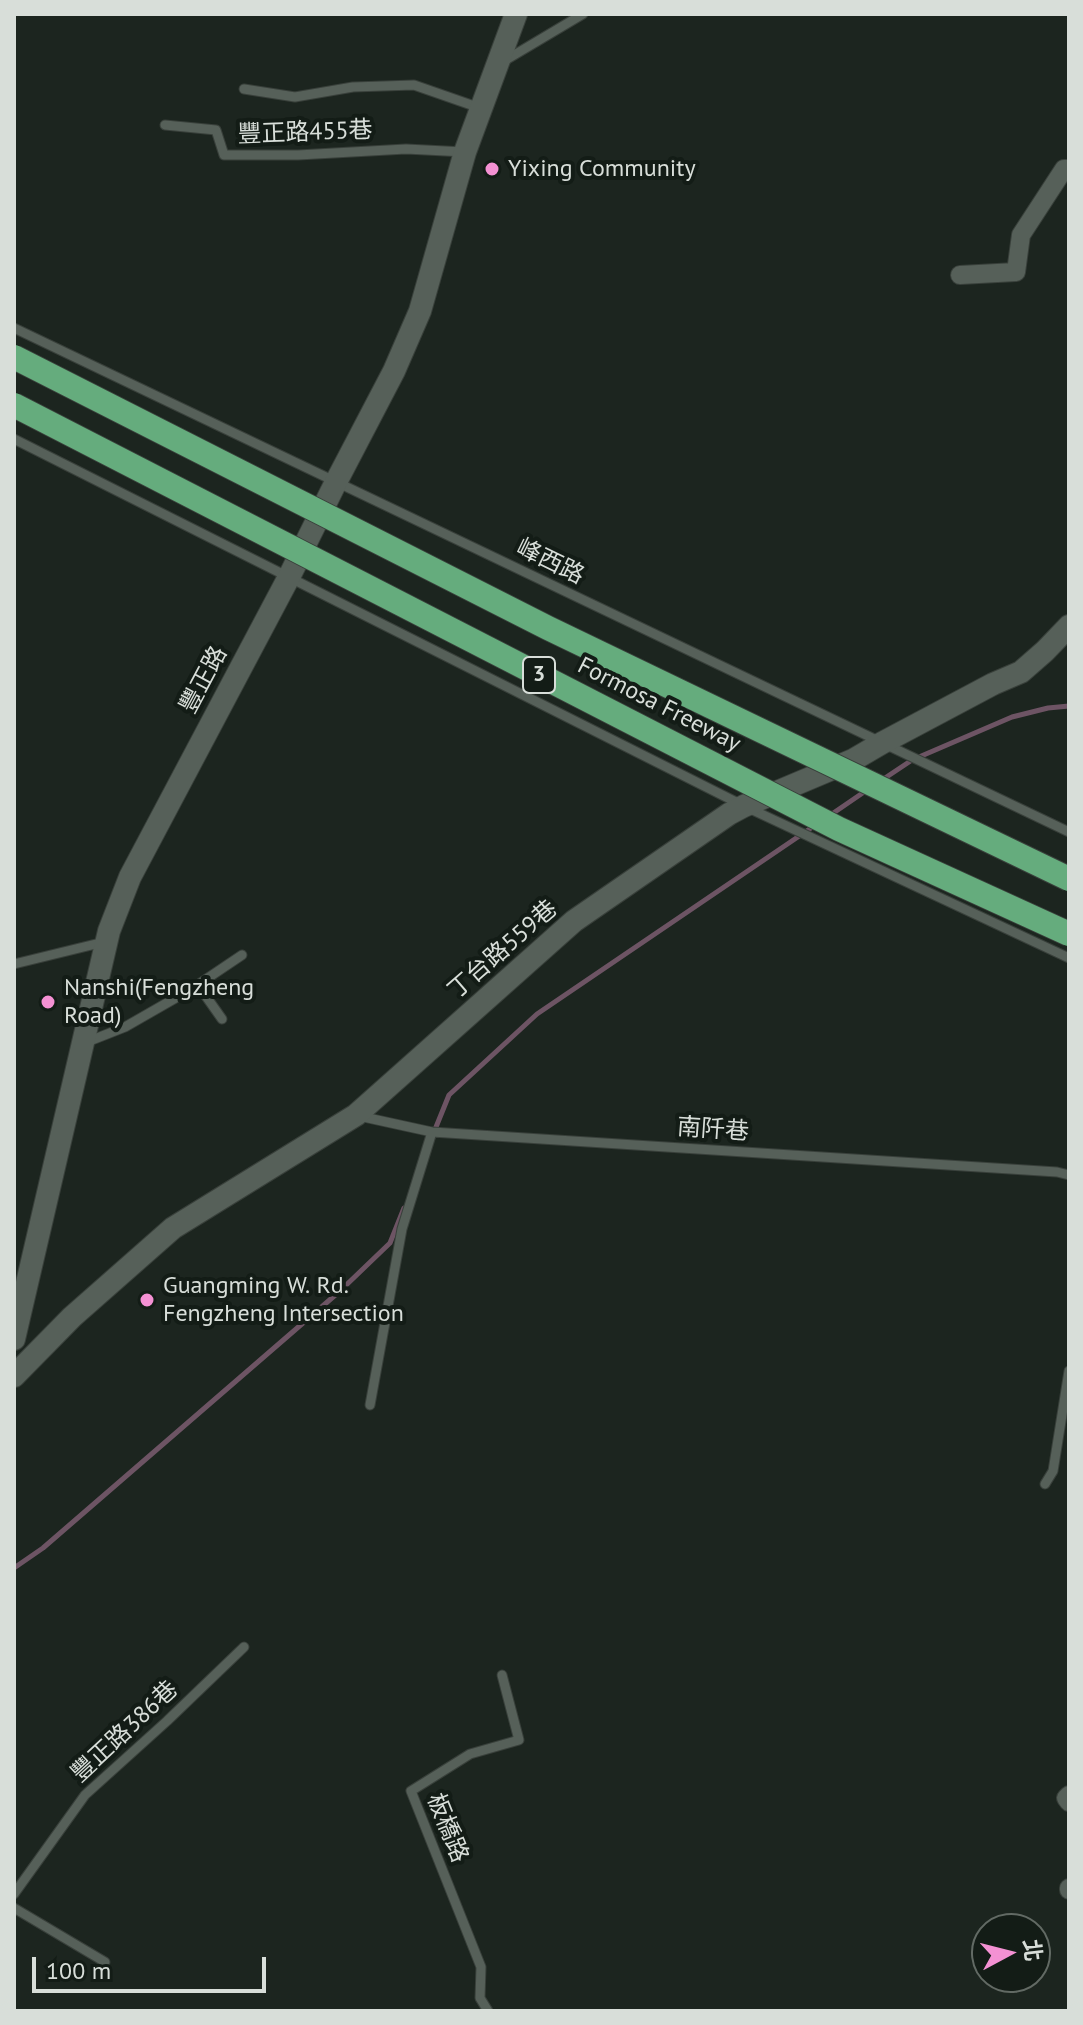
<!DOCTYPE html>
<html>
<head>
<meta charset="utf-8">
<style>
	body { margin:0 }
	#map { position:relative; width:1083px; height:2025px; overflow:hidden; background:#1c251f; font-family:"PT Sans","Noto Sans TC",sans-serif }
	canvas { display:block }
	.frame { position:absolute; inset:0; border:16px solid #d8ded9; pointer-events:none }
	.north { position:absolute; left:971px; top:1913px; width:80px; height:80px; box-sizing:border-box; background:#131c16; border:2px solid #626a64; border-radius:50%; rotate:83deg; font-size:22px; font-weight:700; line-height:32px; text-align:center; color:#d8ded9 }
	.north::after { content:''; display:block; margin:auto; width:28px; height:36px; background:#f491d3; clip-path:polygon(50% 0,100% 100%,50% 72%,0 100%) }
	.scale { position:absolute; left:32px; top:1957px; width:234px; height:36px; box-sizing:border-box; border:4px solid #d8ded9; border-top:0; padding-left:10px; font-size:24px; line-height:28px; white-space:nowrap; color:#d8ded9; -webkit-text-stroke:6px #131c16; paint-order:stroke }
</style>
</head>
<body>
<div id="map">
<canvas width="1083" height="2025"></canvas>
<div class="frame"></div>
<div class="north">北</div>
<div class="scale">100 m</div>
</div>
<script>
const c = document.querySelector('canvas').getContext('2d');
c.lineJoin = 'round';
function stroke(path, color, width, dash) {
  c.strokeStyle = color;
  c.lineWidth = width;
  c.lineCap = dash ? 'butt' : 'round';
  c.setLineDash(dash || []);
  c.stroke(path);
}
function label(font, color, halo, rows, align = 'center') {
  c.font = font + ' "PT Sans","Noto Sans TC",sans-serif';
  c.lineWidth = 8;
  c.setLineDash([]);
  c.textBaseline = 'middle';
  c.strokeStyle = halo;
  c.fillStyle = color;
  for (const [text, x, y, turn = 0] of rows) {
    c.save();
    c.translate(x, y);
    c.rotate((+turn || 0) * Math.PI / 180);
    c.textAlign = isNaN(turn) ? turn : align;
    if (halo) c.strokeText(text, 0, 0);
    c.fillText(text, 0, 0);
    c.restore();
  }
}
stroke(new Path2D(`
	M882 780 912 760 1012 717 1048 708 1069 706
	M829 816 867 790
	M434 1132 449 1095 537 1014 814 826
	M14 1568 43 1548 340 1291 390 1243 404 1208`), '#6d5464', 5);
const service = new Path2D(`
	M504 61 583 14
	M244 89 295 97 353 87 414 85 480 108
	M165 125 216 130 224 155H298L406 149 465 152
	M14 328 1069 832
	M14 439 744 806 1069 958
	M14 964 104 942
	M198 985 222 1019
	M87 1042 125 1027 193 988 242 955
	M359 1116 432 1132 1057 1172 1069 1175
	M370 1405 402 1229 432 1132
	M1045 1484 1053 1471 1069 1371
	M14 1894 85 1795 167 1721 244 1647
	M14 1908 105 1962
	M488 2011 480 1998 481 1967 411 1791 470 1754 519 1740 502 1675`);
const minor = new Path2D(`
	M960 275 1016 272 1021 235 1064 169H1069
	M1069 1795 1066 1798 1069 1802
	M1069 1888V1890`);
const tertiary = new Path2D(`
	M14 1339 109 931 130 877 289 577 336 482 394 371 420 311 465 152 516 14
	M14 1376 72 1317 173 1228 356 1115 574 921 729 814 744 806 853 760 882 743 993 684 1021 672 1045 651 1069 626`);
stroke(service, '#39403b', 11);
stroke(minor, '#39403b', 20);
stroke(tertiary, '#39403b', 24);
stroke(service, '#566059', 9);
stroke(minor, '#566059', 18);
stroke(tertiary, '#566059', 22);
const motorwayBridge = new Path2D(`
	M14 357 548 628 1069 879
	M14 405 839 829 1069 934`);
stroke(motorwayBridge, '#39403b', 26, []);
stroke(motorwayBridge, '#65ac7d', 24);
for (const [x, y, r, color] of [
	[492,169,8,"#f491d3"],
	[48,1002,8,"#f491d3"],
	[147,1300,8,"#f491d3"]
]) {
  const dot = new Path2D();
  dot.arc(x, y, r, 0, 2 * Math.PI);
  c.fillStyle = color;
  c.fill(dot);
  stroke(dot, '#131c16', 3);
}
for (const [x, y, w] of [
	[539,675,32]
]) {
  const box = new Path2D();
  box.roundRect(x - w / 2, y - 18, w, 36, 6);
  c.fillStyle = '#131c16';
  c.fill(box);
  stroke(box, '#d8ded9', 2);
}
label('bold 22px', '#d8ded9', null, [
	["3",539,675]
]);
label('24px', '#d8ded9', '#131c16', [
	["豐正路455巷",305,133,-2],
	["峰西路",550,562,26],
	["豐正路",204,680,-62],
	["Formosa Freeway",659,705,27],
	["丁台路559巷",503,950,-41],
	["南阡巷",713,1130,4],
	["豐正路386巷",125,1732,-43],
	["板橋路",447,1828,68]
]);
label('24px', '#d8ded9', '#131c16', [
	["Yixing Community",508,169],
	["Nanshi(Fengzheng",64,988],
	["Road)",64,1016],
	["Guangming W. Rd.",163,1286],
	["Fengzheng Intersection",163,1314]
], 'left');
</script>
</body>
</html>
